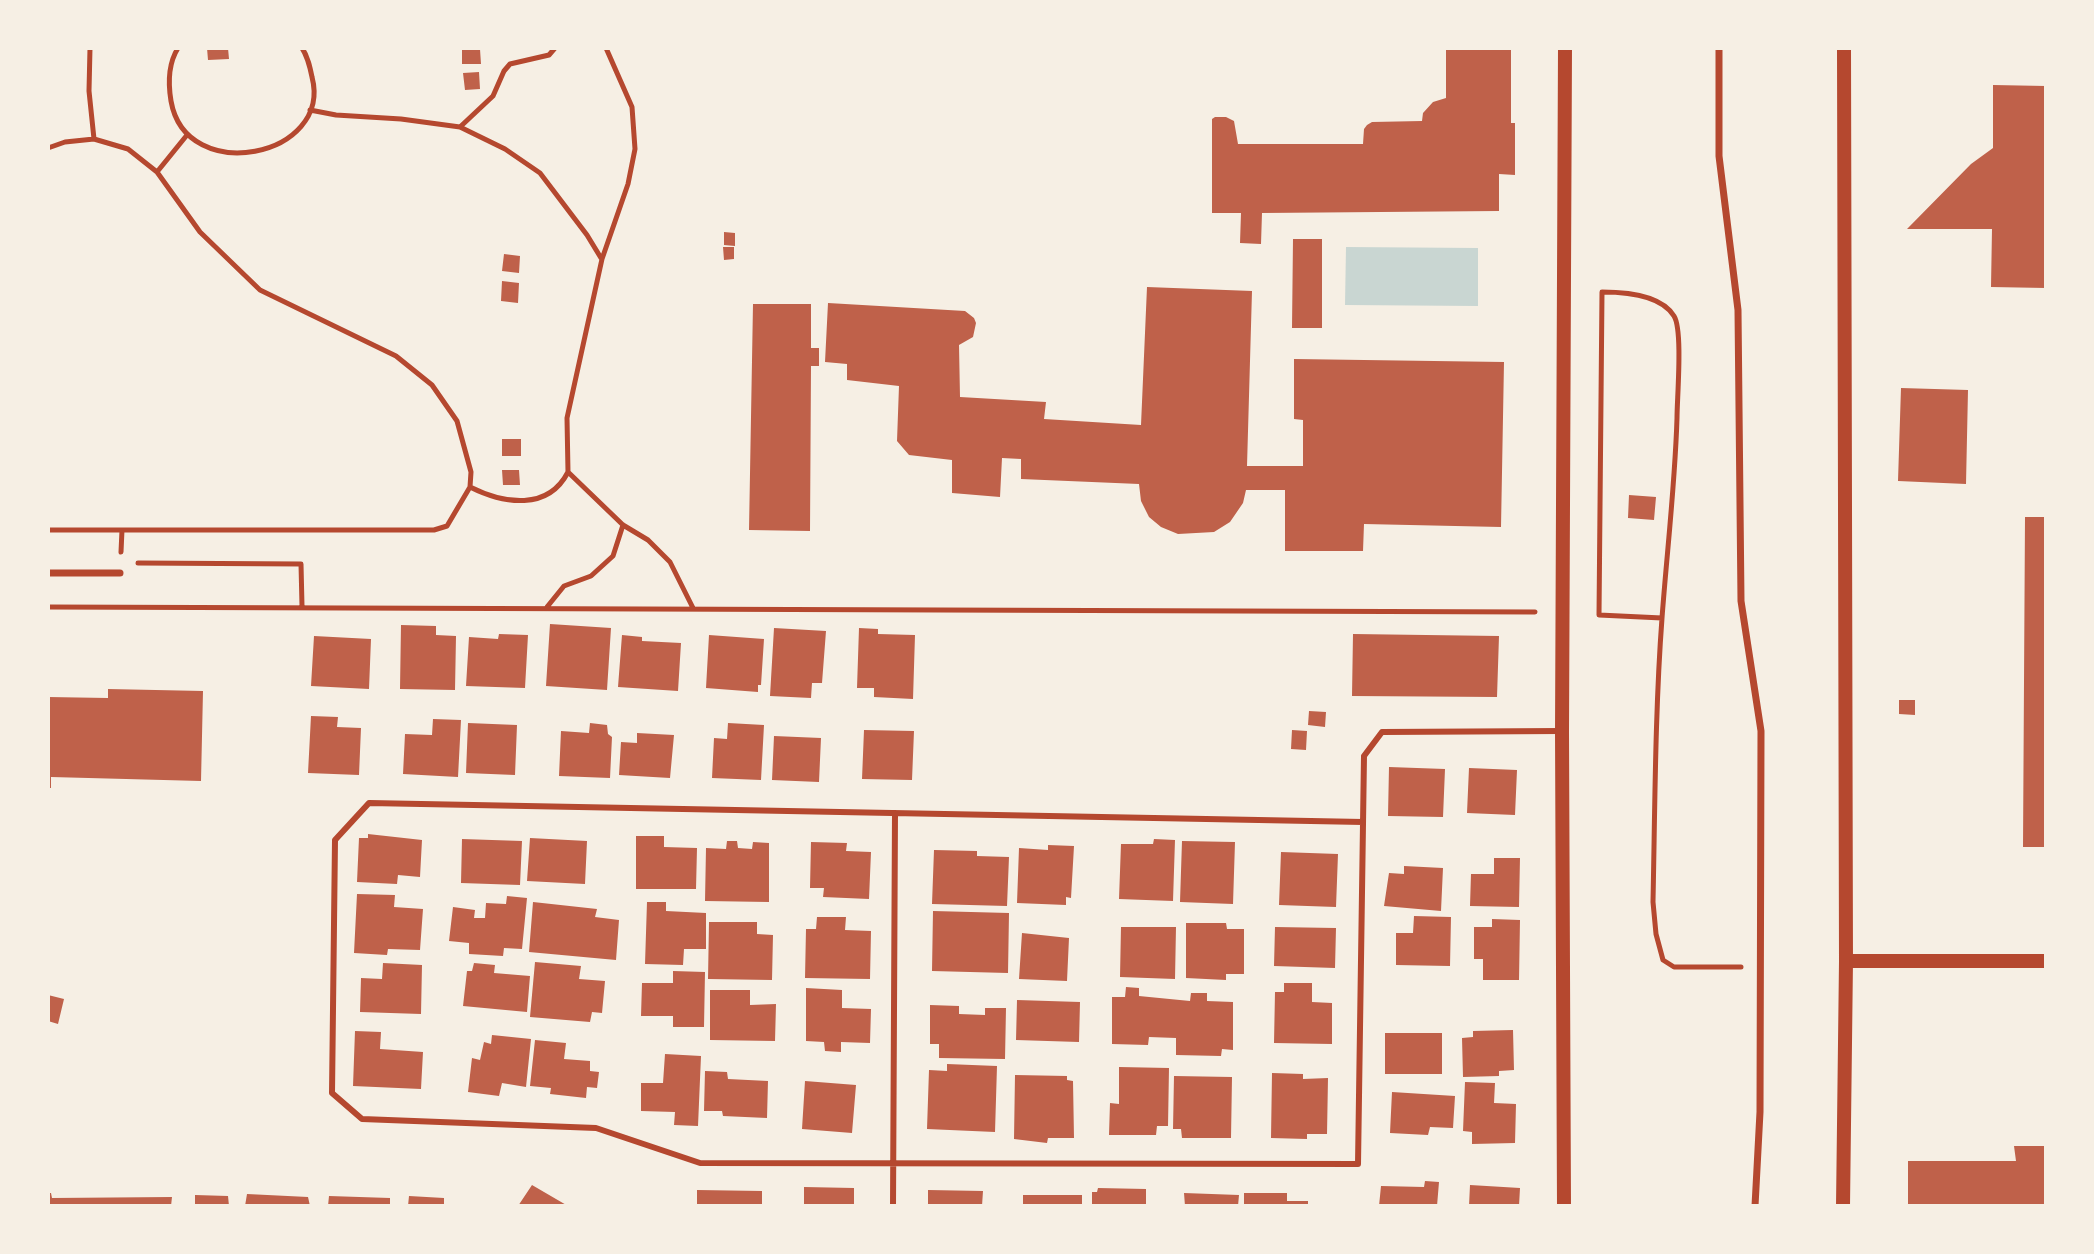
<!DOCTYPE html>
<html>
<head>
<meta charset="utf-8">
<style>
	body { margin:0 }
	#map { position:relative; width:2094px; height:1254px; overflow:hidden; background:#f6efe4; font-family:"Sofia Sans Condensed",sans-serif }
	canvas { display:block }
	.frame { position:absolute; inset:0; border:50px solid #f6efe4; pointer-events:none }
</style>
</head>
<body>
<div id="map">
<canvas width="2094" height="1254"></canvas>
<div class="frame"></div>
</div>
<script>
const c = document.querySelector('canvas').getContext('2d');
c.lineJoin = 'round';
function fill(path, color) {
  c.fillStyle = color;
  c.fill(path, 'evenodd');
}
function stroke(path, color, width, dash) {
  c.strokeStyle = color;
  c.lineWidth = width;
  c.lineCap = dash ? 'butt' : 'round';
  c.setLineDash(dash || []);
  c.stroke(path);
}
fill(new Path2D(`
	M1346 247 1478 248V306L1345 305Z`), '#c9d6d2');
fill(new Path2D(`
	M207 48H228L229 59 208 60Z
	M1446 48H1511V123H1515V175L1499 174V211L1262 213 1261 244 1240 243 1241 213H1212V119L1215 117H1226L1234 121 1238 144H1363L1364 129 1367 125 1372 122 1422 121 1423 113 1433 102 1446 98Z
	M462 49H480L481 64H462Z
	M479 72 480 89 465 90 463 73Z
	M1993 85 2046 86V288L1991 287 1992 229H1907L1971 164 1993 148Z
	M724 232 735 233V246L724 245Z
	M1293 239H1322V328H1292Z
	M723 247H734V259L724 260Z
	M504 254 520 256 519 273 502 271Z
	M502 281 519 283 518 303 501 301Z
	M1147 287 1252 291 1247 466H1303V420L1294 419V359L1504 362 1501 527 1364 524 1363 551H1285V490H1246L1243 503 1230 522 1214 532 1178 534 1161 527 1149 517 1141 501 1139 484 1021 479V459L1002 458 1000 497 952 493V460L909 455 897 441 899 386 847 380V364L825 362 828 303 965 311 974 318 976 323 973 337 959 345 960 397 1046 402 1044 419 1141 425Z
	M753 304H811V348H819V366H811L810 531 749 530Z
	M1901 388 1968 390 1966 484 1898 481Z
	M502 439H521V456H502Z
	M502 470H519L520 485H503Z
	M1629 495 1656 497 1654 520 1628 518Z
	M2025 517H2046V847H2023Z
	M550 624 611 628 607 690 546 686Z
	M401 625 436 626V635L456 636 455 690 400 689Z
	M774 628 826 631 822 683H812L811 698 770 696Z
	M859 628 878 629V634L915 635 913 699 874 697V688H857Z
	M499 634 528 635 525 688 466 686 469 637 498 639Z
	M1353 634 1499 636 1497 697 1352 696Z
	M622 635 642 637V641L681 643 678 691 618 687Z
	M709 635 764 639 761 685H758V692L706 688Z
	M314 636 371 639 369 689 311 686Z
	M108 689 203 691 201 781 51 777V788H48V697L108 698Z
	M1899 700H1915V715L1899 714Z
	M1309 711 1326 712 1325 727 1308 725Z
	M311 716 338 717 337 727 361 728 359 775 308 773Z
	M433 719 461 720 458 777 403 774 405 734 432 735Z
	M468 723 517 725 515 775 466 773Z
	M590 723 607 725 608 734 612 737 610 778 559 776 561 731 589 733Z
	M728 723 764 725 761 780 712 778 714 738 727 739Z
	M864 730 914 731 912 780 862 779Z
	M1292 730 1307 731 1306 750 1291 749Z
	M637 733 674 735 670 778 619 775 621 742 637 743Z
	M774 736 821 738 819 782 772 780Z
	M1389 767 1445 769 1443 817 1388 816Z
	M1469 768 1517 770 1515 815 1467 813Z
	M368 834 422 840 420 877 398 875 397 884 357 882 359 838H368Z
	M636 836H664V847L697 848 696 889H636Z
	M530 838 587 841 585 884 527 881Z
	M462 839 522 841 520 885 461 883Z
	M1154 839 1175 840 1173 901 1119 899 1121 844H1153Z
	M727 841H737L738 848 752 849 753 842 769 843V902L705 901 706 848 726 849Z
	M1182 841 1235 842 1233 904 1180 902Z
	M811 842 847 843 846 851 871 852 869 899 823 897 824 888H810Z
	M1048 845 1074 846 1071 898 1066 897V905L1017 903 1019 848 1048 850Z
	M934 850 977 851V856L1009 857 1007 906 932 904Z
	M1281 852 1338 854 1336 907 1279 905Z
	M1494 858H1520L1519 907 1470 906 1471 874H1494Z
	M1404 866 1443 868 1441 911 1384 906 1389 873 1404 874Z
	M357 894 395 895 394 907 423 909 420 950 388 949 387 955 354 953Z
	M507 896 527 898 522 949 504 948 503 956 469 954V943L449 941 453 907 475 910 474 918H485L486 903 506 904Z
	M533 902 597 909 595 917 619 920 616 960 529 952Z
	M647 902H666V911L706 913V949H684L683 965 645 964Z
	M933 911 1009 913 1008 973 932 971Z
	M1414 916 1451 917 1450 966 1396 965V933H1413Z
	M817 917H846L845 930 871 931 870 979 805 978 806 929H816Z
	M1492 919 1520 920 1519 980H1483V959H1474V927H1492Z
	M709 922H757V934L773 935 772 980 708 979Z
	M1186 923H1226L1227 929H1244V974H1226V980L1186 978Z
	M1121 927H1176L1175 979 1120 977Z
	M1275 927 1336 928 1335 968 1274 966Z
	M1022 933 1069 938 1067 981 1019 979Z
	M535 962 581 966 579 979 605 981 602 1013 592 1012 590 1022 530 1017Z
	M383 963 422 965 421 1014 360 1012 361 978 382 979Z
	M474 963 495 965 494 973 530 976 527 1012 463 1006 467 971H472Z
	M673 971 705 972 704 1027H673V1016H641L642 983H673Z
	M1284 983H1312V1002L1332 1003V1044L1274 1043 1275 992H1284Z
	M1126 987 1139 988V996L1190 1001 1191 993H1207V1001L1233 1002V1050L1222 1049 1221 1056 1176 1055V1038L1149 1037 1148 1045 1112 1044V997H1125Z
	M806 988 842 990V1008L871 1009 870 1043 841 1042V1052L825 1051 824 1042 806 1041Z
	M710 990H750V1005L776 1004 775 1041 710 1040Z
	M48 995 64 999 58 1024 48 1021Z
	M1017 1000 1080 1002 1079 1042 1016 1040Z
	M930 1005 959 1006V1014L985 1015V1008H1006L1005 1059 939 1058V1044H930Z
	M1513 1030 1514 1070 1499 1071V1076L1463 1077 1462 1038 1473 1037V1031Z
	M355 1031 381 1032 380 1049 423 1052 421 1089 353 1086Z
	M1385 1033H1442V1074H1385Z
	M492 1035 531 1039 526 1087 502 1083 499 1096 468 1092 472 1058 480 1060 484 1042 491 1044Z
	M535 1040 566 1043 564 1059 590 1061V1071L599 1072 597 1088 587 1087 586 1098 550 1094 551 1088 530 1086Z
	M665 1054 701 1056 698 1126 674 1125 675 1112 641 1111V1083H663Z
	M947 1064 997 1066 995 1132 927 1129 929 1070 947 1071Z
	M1119 1067 1169 1068 1168 1126H1157L1156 1135H1109L1110 1103 1119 1104Z
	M705 1071 727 1072 728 1079 768 1081 767 1118 723 1116 722 1111H704Z
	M1272 1073 1303 1074V1079L1328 1078 1327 1134H1307V1139L1271 1138Z
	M1015 1075 1067 1076V1080L1073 1081 1074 1138H1048L1047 1143 1014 1139Z
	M1174 1076 1232 1077 1231 1138H1182L1181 1129H1173Z
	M805 1081 856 1085 852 1133 802 1129Z
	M1465 1082 1495 1083 1494 1103 1516 1104 1515 1143 1472 1144V1132L1463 1131Z
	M1392 1092 1455 1096 1453 1128 1430 1127 1428 1135 1390 1133Z
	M2014 1146H2046V1206H1908V1161H2016Z
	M1425 1181 1439 1182 1437 1206H1379L1381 1186 1424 1187Z
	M532 1185 568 1206H518Z
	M1470 1185 1520 1188 1519 1206H1469Z
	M804 1187 854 1188V1206H804Z
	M1098 1188 1146 1189V1206H1092V1192H1097Z
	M697 1190 762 1191V1206H697Z
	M928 1190 983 1191 982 1206H928Z
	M48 1193H51L52 1198 172 1197 171 1206H48Z
	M1184 1193 1239 1195 1238 1206H1185Z
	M1244 1193H1287V1201H1308V1206H1244Z
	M247 1194 308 1197 310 1206H245Z
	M195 1195 228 1196 229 1206H195Z
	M1023 1195H1082V1206H1023Z
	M329 1196 390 1198V1206H328Z
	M409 1196 444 1198V1206H408Z`), '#bf614a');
stroke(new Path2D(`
	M178 48C168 64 168 83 171 101 186 187 333 157 312 77 310 67 308 57 302 48
	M606 48 632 107 635 149 628 184 602 259 567 418 568 472 623 525 648 540 670 562 693 608
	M310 110 336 115 401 119 460 127 505 149 540 173 587 235 601 258
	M460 127 493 96 504 71 510 64 549 55 555 48
	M48 148 65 142 94 139
	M157 172 187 135
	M470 487C504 504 548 511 568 472
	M48 530H434L447 526 470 487 471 472 457 421 432 385 396 356 260 290 200 232 157 172 128 149 94 139 89 91 90 48
	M121 552 122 530
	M138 563 301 564 302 606
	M48 607 1535 612
	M547 607 564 586 591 576 613 556 623 525
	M1662 618 1599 615 1602 292C1624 292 1661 295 1674 316 1683 330 1677 398 1677 418 1675 485 1667 551 1662 618 1655 712 1655 807 1653 902L1656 934 1663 960 1674 967H1741`), '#b5482f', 5);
stroke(new Path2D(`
	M1363 822 369 803 335 840 332 1093 362 1119 596 1128 700 1163 1358 1164 1364 756 1382 732 1561 731
	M893 1206 895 813`), '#b5482f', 6);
stroke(new Path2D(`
	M1719 48V156L1738 310 1741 601 1761 731 1760 1112 1755 1206
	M48 573H120`), '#b5482f', 7);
stroke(new Path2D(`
	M1846 961H2046
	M1564 1206 1562 731 1565 48
	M1843 1206 1846 961 1844 48`), '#b5482f', 14);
</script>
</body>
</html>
